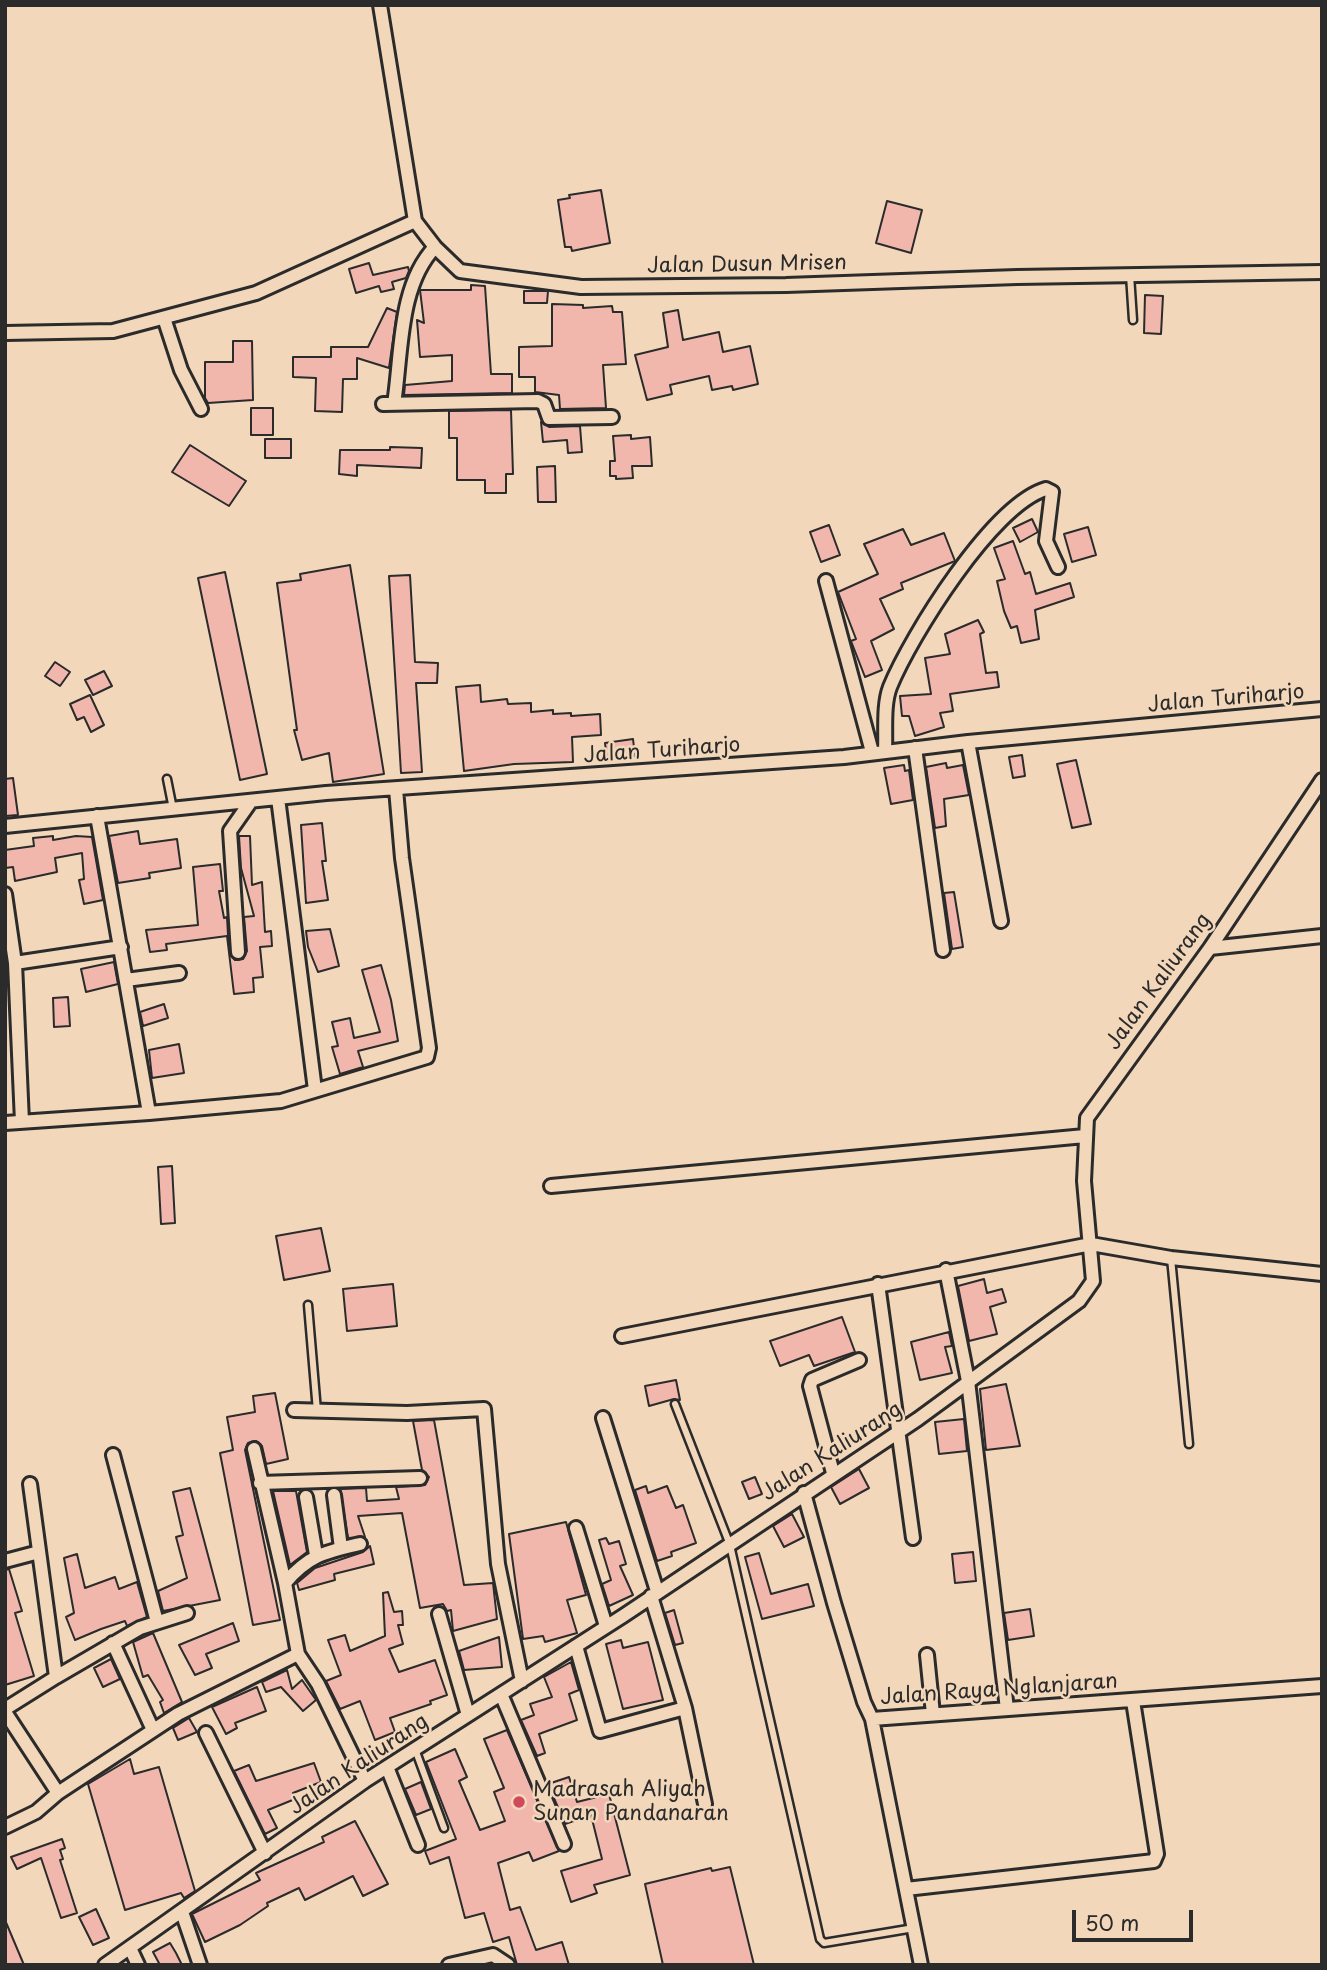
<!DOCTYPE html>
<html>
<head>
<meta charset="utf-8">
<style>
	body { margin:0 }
	#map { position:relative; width:1327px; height:1970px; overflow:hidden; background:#f3d7ba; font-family:"Playpen Sans",sans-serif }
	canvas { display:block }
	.frame { position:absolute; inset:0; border:7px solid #2b2b2b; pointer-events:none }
	.scale { position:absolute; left:1072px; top:1910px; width:121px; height:32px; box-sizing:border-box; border:4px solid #2b2b2b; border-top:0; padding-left:9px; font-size:21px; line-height:24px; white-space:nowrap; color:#2b2b2b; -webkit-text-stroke:5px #f3d7ba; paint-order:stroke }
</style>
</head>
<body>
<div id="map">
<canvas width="1327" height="1970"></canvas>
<div class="frame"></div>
<div class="scale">50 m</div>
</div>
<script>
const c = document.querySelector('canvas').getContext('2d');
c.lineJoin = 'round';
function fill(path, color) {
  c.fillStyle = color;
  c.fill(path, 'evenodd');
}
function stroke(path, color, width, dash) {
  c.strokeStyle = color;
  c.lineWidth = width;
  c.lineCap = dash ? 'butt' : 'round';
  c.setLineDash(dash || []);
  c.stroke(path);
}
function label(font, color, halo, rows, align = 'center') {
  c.font = font + ' "Playpen Sans",sans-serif';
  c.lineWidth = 5;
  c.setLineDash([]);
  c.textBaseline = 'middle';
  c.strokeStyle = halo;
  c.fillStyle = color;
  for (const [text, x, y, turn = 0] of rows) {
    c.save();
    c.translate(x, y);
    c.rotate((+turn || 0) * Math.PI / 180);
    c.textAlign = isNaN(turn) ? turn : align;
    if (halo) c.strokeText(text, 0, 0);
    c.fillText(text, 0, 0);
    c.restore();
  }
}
const building = new Path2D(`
	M601 190 610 243 572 251 571 247H565L558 200 570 198 569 195Z
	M887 201 922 210 911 253 876 243Z
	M369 263 373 275 408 267 409 271 406 278 392 282 394 289 381 292 379 286 356 293 349 269Z
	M471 285 485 286 491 374H512V393L404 395 405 385 452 381V355L420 357 417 320 424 323 420 290H471Z
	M524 291H548L547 303H524Z
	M1145 295 1163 296 1161 334 1144 333Z
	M552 304 583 305V308L612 306 613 312H622L626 364 603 365 606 408 560 409 559 395 535 392V377H519V347L552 346Z
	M387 308 397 312 389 368 357 358V379H343L342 412 315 411 316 378 293 377V357H331V347H368Z
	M678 310 683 340 719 332 723 352 750 346 758 384 733 390 732 386 712 390 709 376 670 385 672 394 647 400 635 355 668 347 663 313Z
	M233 341H252L253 400 208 403 205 398V362H233Z
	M251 408H273V435H251Z
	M511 410 513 474H506V493H485V480H457V438H449V411Z
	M541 422 549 427 580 426 582 452 568 453 567 440 543 442Z
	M631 435V439L650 437 652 466H632L633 478 616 479V476H610V461H615L613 436Z
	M265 439H291V458H265Z
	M190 445 246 481 229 506 172 472Z
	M390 447 422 448 421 468 357 465V476L339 474 340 450H390Z
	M555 466 556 502H538L537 467Z
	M1032 519 1038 532 1020 542 1013 528Z
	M829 525 840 555 821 562 810 532Z
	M1088 527 1096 555 1072 562 1064 534Z
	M903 529 911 545 944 533 955 561 901 583 903 589 880 599 894 629 871 641 882 670 865 677 851 641 856 639 838 592 878 574 864 544Z
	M1013 541 1025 574 1030 572 1036 594 1070 583 1074 597 1035 610 1039 639 1021 643 1017 626 1011 628 1004 611 997 581 1005 579 994 548Z
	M350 565 384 774 333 782 329 753 302 760 294 730H297L277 583 301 580 300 574Z
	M225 572 267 774 240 780 198 578Z
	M410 575 415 662 438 663 437 683H416L422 772 401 773 389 576Z
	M978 620 984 632 980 634 986 673 997 672 999 687 950 694 953 711 940 713 944 727 915 736 909 716H902L900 696 931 694 925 658 950 654 945 634Z
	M55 662 70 672 60 686 45 676Z
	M104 671 112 686 93 695 85 680Z
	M480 685 481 702 507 699 508 704 531 703V712L553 710V714L571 713V716L600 714 601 735 572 737 573 762 514 764 464 771 456 687Z
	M90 695 104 725 91 732 84 717 77 720 70 704Z
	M633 739 635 756 607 760 605 743Z
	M1022 755 1025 776 1013 778 1009 757Z
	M1076 760 1091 824 1072 828 1057 764Z
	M946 763 947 768 963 765 969 795 944 799 946 826 935 828 926 767Z
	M904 765 905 771 909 770 913 800 891 804 884 768Z
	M13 778 18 815 5 816V779Z
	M322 823 326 861H322L328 900 306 903 301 825Z
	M138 831 140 844 177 839 181 868 149 873 150 878 118 883 109 836Z
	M53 836V840L76 836 92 837 103 900 84 904 79 880 84 879 82 853 55 858 57 872 15 881 13 867 5 868V850L34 846 33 838Z
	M239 836H250L252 885 262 882 265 932 271 931 272 946 260 947 263 977 253 978 254 992 234 994 227 936 166 944 167 950 150 952 146 930 198 925 193 867 220 864 223 891H219L224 918 227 917 229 953 235 960 243 959 247 951 244 917 254 916 241 868Z
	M954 892 963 947 952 949 944 893Z
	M330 929 339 966 318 972 308 947 306 931Z
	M114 962 118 984 86 992 81 969Z
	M381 965 391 1000 398 1041 358 1051 363 1067 340 1074 332 1047 338 1046 332 1022 350 1018 354 1038 380 1032 362 970Z
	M68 997 70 1026 54 1027 53 998Z
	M164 1004 168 1018 143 1026 140 1012Z
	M179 1044 184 1073 152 1078 149 1050Z
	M172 1166 175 1223 161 1224 158 1167Z
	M321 1228 330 1271 284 1280 276 1236Z
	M984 1279 987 1293 1002 1289 1006 1302 990 1307 997 1334 969 1341 958 1286Z
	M393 1284 397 1326 347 1331 343 1289Z
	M842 1317 855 1352 814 1366 809 1355 780 1366 770 1341Z
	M949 1332 952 1346 945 1347 952 1373 920 1380 911 1342Z
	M676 1380 680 1400 674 1399 649 1406 645 1386Z
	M1006 1384 1020 1446 986 1450 980 1389Z
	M275 1393 288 1459 266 1464 262 1446 256 1441 248 1443 245 1450 280 1620 253 1625 220 1453 233 1450 227 1417 255 1412 253 1396Z
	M964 1419 967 1451 939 1454 935 1422Z
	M434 1420 464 1585 493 1583 497 1619 453 1631 451 1610 447 1611 443 1604 420 1608 402 1513 358 1516 365 1537 348 1538 340 1489 366 1488 367 1501 399 1499 396 1487 425 1485 429 1477 422 1470 413 1421Z
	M859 1469 869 1488 840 1504 831 1487Z
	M755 1477 762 1494 749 1499 742 1482Z
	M646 1486 648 1493 667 1486 676 1508 683 1505 696 1543 671 1552 672 1556 657 1561 635 1490Z
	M190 1488 220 1600 163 1611 158 1591 187 1578 176 1537 183 1535 173 1492Z
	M273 1491H296L307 1552 290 1565Z
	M792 1514 804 1537 784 1547 773 1526Z
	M566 1522 586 1595 567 1600 577 1633 545 1642 543 1636 523 1639 509 1534Z
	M606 1538 609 1544 619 1541 626 1564 620 1566 633 1595 609 1606 602 1584 611 1580 599 1540Z
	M370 1546 374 1564 334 1574 335 1580 299 1590 297 1583 315 1568 363 1552Z
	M973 1552 976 1581 955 1583 952 1554Z
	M759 1553 771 1594 808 1584 814 1606 762 1619 745 1557Z
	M77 1554 85 1588 115 1577 119 1589 137 1582 147 1617 127 1626 125 1621 101 1629 75 1640 66 1617 74 1613 64 1558Z
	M9 1569 22 1611 15 1613 34 1676 5 1685V1570Z
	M388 1592 394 1612 402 1611 403 1625H398L403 1644 389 1649 399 1672 435 1660 447 1695 430 1701 431 1704 390 1718 395 1732 375 1740 360 1701 340 1709 326 1681 341 1675 328 1640 345 1635 350 1651 385 1636 383 1593Z
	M1030 1609 1034 1636 1008 1640 1004 1613Z
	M674 1610 683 1643 675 1645 665 1613Z
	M233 1623 239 1641 206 1654 212 1668 195 1675 179 1645Z
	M153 1633 182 1702 164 1713 160 1702 163 1700 148 1675 143 1677 133 1642Z
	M499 1637 502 1667 464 1670 459 1651Z
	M621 1640 623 1648 648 1642 663 1700 623 1709 606 1644Z
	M111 1659 120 1679 103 1687 94 1668Z
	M571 1662 579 1690 569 1694 577 1720 539 1734 545 1753 537 1756 521 1720 534 1715 530 1704 552 1697 544 1677Z
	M287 1670 292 1689 302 1680 316 1700 303 1711 281 1687 266 1692 262 1682Z
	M257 1687 266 1711 235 1723 237 1728 226 1734 212 1707Z
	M189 1718 197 1732 178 1740 173 1728Z
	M507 1730 559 1851 533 1861 529 1852 498 1863 510 1910 520 1907 536 1950 562 1942 569 1965H517L509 1937 493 1942 484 1913 465 1918 449 1857 430 1864 425 1851 456 1839 426 1762 455 1749 467 1777 459 1781 480 1830 505 1821 494 1792 504 1788 484 1739Z
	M130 1759 134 1774 159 1767 195 1891 184 1898 181 1893 125 1910 88 1784Z
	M314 1763 321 1782 293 1793 295 1799 268 1810 277 1828 265 1834 234 1771 249 1765 256 1781Z
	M569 1777 577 1802 609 1794 630 1875 594 1885 597 1893 571 1902 561 1871 602 1859 591 1815 565 1824 548 1784Z
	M421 1782 431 1809 416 1815 405 1789Z
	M355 1821 388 1884 363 1896 353 1876 305 1900 299 1888 267 1903 268 1906 240 1925 205 1942 192 1914 260 1880 256 1873 324 1842 322 1837Z
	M62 1839 65 1848 60 1850 63 1859 60 1860 77 1913 61 1918 41 1858 17 1869 11 1857Z
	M730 1867 754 1965H663L645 1884 711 1868 712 1871Z
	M96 1909 109 1938 93 1945 79 1917Z
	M5 1920 24 1965H5Z
	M170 1943 176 1953 182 1965H160L153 1952Z`);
fill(building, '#f1b7ad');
stroke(building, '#2b2b2b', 2);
const service = new Path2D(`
	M1130 275 1133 320
	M167 779 173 809
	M1171 1258 1189 1444
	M308 1305 317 1411
	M675 1404 730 1545 820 1939 824 1943 914 1928
	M415 1749 444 1828`);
const minor = new Path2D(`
	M380 5 415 221 435 247 460 271 581 287 786 285 1017 277 1322 272
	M164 318 181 370 201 409
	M5 333 113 331 256 293 415 221
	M383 404 538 401 544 404 549 418 612 417
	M394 404C402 353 398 286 435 247
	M826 581 872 752
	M968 742 1001 921
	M915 748 943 950
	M885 751C886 732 883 705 890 687 911 636 992 505 1046 489L1052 492 1046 541 1058 567
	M278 798 315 1090
	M5 826 326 793 844 757 968 742 1322 709
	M5 894 15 963 22 1122
	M1210 948 1322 936
	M238 952 230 831 251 801
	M15 963 121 947
	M126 980 179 973
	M149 1113 281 1101 427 1057 429 1048 402 858 396 789
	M5 1123 149 1113 97 816
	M551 1186 1085 1136
	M946 1270 968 1381 1007 1709
	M878 1284 913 1538
	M622 1336 1091 1244 1171 1258 1322 1274
	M294 1410 407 1413 484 1409 498 1564 522 1681
	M603 1418 657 1591
	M254 1449 285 1583 298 1654
	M113 1455 157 1622
	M833 1473 810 1386 812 1380 859 1360
	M260 1483 420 1478
	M804 1493 834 1603 864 1702 872 1719 1322 1686
	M334 1495 341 1548
	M306 1497 316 1555
	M576 1528 606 1626
	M5 1561 39 1552
	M285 1583C309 1555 325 1552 360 1544
	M651 1596 685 1708 705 1804
	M439 1614 468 1715
	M113 1643 153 1730
	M576 1646 600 1731 685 1708
	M927 1655 933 1714
	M56 1677 140 1628 187 1613
	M501 1694 564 1844
	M5 1709 56 1677 30 1484
	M5 1712 58 1793
	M872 1719 921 1965
	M206 1733 265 1853
	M387 1767 418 1845
	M5 1827 36 1812 58 1793 178 1714 298 1654 318 1684 365 1781
	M906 1889 1154 1861 1157 1854 1133 1701
	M182 1912 200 1965
	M130 1948 138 1965
	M105 1965 365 1781 623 1616 918 1419 1079 1301 1093 1281 1084 1181 1087 1118 1210 948 1322 780
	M449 1965 493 1955 508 1965`);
stroke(service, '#2b2b2b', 11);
stroke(minor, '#2b2b2b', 18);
stroke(service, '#f3d7ba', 6);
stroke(minor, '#f3d7ba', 12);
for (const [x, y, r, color] of [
	[519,1802,7,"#d1495b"]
]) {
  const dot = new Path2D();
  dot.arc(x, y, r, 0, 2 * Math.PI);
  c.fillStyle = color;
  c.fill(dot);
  stroke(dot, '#f3d7ba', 2.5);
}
label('21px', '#2b2b2b', '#f3d7ba', [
	["Jalan Dusun Mrisen",747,265,-1],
	["Jalan Turiharjo",1226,699,-5],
	["Jalan Turiharjo",662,751,-4],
	["Jalan Kaliurang",1159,982,-54],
	["Jalan Kaliurang",832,1452,-33],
	["Jalan Raya Nglanjaran",999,1690,-4],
	["Jalan Kaliurang",359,1765,-34]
]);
label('21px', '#2b2b2b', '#f3d7ba', [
	["Madrasah Aliyah",533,1790],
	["Sunan Pandanaran",533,1814]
], 'left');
</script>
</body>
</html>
